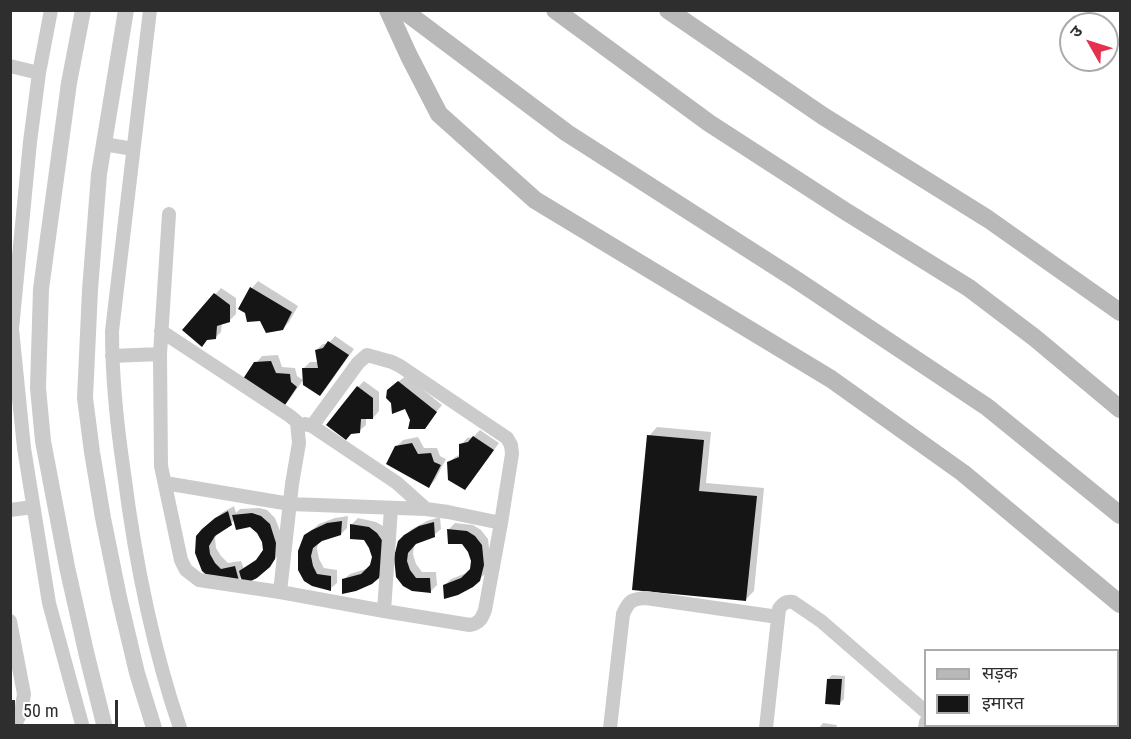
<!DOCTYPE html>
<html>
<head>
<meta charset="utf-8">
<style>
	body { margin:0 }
	#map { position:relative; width:1131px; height:739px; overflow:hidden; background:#fff; font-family:"Roboto Condensed","Noto Sans Devanagari",sans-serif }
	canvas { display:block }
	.frame { position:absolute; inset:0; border:12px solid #2e2e2e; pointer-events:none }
	.legend { position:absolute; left:924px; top:649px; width:195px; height:78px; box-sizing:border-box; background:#fff; border:2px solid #ababab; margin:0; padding:8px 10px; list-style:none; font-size:18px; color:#2e2e2e }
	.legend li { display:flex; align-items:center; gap:12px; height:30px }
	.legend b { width:30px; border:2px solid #ababab }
	.north { position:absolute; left:1059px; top:12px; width:60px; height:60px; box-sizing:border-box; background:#fff; border:2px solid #ababab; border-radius:50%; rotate:309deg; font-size:16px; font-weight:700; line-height:24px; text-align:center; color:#2e2e2e }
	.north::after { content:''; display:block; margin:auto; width:21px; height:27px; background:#e5304e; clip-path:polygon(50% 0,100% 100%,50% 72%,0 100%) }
	.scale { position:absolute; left:12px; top:700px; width:106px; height:27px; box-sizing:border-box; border:3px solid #2e2e2e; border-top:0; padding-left:8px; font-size:18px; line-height:21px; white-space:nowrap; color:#2e2e2e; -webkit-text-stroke:4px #fff; paint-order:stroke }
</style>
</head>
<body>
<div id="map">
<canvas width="1131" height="739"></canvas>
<div class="frame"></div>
<ul class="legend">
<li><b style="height:8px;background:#b8b8b8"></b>सड़क</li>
<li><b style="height:16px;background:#151515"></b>इमारत</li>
</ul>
<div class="north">उ</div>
<div class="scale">50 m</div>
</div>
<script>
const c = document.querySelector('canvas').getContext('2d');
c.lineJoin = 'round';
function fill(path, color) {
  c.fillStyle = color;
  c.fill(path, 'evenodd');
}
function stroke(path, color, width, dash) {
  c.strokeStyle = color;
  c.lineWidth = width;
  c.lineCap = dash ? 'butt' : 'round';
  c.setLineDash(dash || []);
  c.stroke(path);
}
fill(new Path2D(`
	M258 281 298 306 289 322 282 329 240 309 252 288Z
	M221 288 236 298V314L229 321 222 323 221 332 215 338 184 330Z
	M335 336 354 349 326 388 320 394 303 369 310 362H318L316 350 323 344 329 343Z
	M278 355 282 367 295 368 297 376 303 380 289 400 283 406 256 363 262 356Z
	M406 376 442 405 424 427 412 419 406 407 392 403 395 384Z
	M364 381 379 392V411L373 418H366V425L359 431 358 387Z
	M657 427 711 432 706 483 764 488 754 591 746 599 649 436Z
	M480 430 499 443 471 482 465 488 448 463 455 457 461 454V445L467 438 473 437Z
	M418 437 424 448H437L440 456 446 459 435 480 429 487 396 447 403 440Z
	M234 506 236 513 240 509 259 508 267 510 275 518 282 536 281 552 269 566 242 576 239 579 203 571 210 523 223 512ZM235 520 251 525 258 532 263 541 264 550 260 557 244 569 241 561 228 563 221 556 216 548 215 538 218 532Z
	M348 516 347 528 341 534 318 542 317 549 319 559 324 568 337 570V583L330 589 312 585 305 536 319 524 335 518Z
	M440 517 441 529 434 535 416 543 414 545 413 554 416 564 422 572H436L437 585 431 591 412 589 399 542 412 529 427 521Z
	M358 518 376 522 383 526 389 536 378 577 343 580 350 574 369 568 373 557 365 539 352 537V524Z
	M455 523 473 525 481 530 488 539 490 558 486 573 472 586H444L451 579 469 572 471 570 472 561 469 551 449 529Z
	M832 675 845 676 844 699 840 703 828 679Z
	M823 723 837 725 836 728H819Z`), '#0003');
fill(new Path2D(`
	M250 287 292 312 283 330 266 333 260 321 247 322 245 313 238 309Z
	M214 293 230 305V322L217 326 216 339 207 340 202 347 182 330Z
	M328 341 349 355 320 396 303 385 302 368H318L315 350 323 348Z
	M271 361 276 373 290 374 291 382 297 387 283 408 243 379 254 362Z
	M398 381 437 412 425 429H408L410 420 405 409 392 414 391 403 386 398 387 390Z
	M357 386 373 398V419H361L360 433 351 434 346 440 326 425Z
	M647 435 704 440 699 491 757 496 746 601 632 590Z
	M473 436 494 450 465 490 448 480 447 462 459 457V444L468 442Z
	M412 443 418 454 431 453 434 462 441 465 429 488 386 464 395 446Z
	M228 511 232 525 215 536 209 546 210 554 215 563 221 569 235 566 239 581 211 579 202 571 195 553 196 536 202 529 215 518Z
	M252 513 261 516 270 524 276 543 275 559 270 567 257 578 243 585 239 571 256 560 263 550 262 542 257 533 250 527 236 530 232 515Z
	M342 521 341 535 322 541 313 548 311 556 313 566 317 574 331 576V591L312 586 304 581 298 570V551L304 535 312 530 327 523Z
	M434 522 435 537 416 544 408 553 407 561 410 570 416 578H430L431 593 412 591 403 586 396 577 394 557 398 541 404 535 419 526Z
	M350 524 369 527 377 533 384 543 385 563 379 578 372 584 356 591 342 594V579L361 574 370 565 372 557 369 548 364 540 350 539Z
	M447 529 467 531 475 536 482 545 484 565 480 581 473 587 458 595 444 599 443 585 461 578 470 569 471 561 468 552 462 544H448Z
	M827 679H842L840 705 825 704Z`), '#151515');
stroke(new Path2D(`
	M51 10 39 73 30 142 12 329 24 448 49 603 83 728
	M150 10 112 331C112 379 117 426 124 473 135 560 152 646 180 728
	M10 66 39 73
	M104 144 133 149
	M169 214 160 354 161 466 181 560 186 570 199 580 280 592 384 611 470 625C480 623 482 618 485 610L501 523 512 454 511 445 507 438 400 366 392 362 367 355 358 363 312 426
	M161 331 290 416 297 422 299 443 292 484 280 592
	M112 356 160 354
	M305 424 312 426 397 483 426 509
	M165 483 290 504 426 509 448 512 501 523
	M10 510 33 507
	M384 611 391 508
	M10 621 24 694 21 713 13 728
	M942 726 945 728
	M610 728 623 614C629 601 631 599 646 598L778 617
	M766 728 779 609C783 603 786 601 793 602L821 621 926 712
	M925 728 926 722`), '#cbcbcb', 14);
stroke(new Path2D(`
	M83 10 69 83 41 289 38 388 43 441 67 567 87 656 105 728
	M126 10 99 174 90 290 85 398 92 452 103 518 119 597 137 673 154 728`), '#cbcbcb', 16);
stroke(new Path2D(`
	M388 10 409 56 439 114 535 200 831 379 963 473 1120 604
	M403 10 567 133 795 279 987 407 1120 515
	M555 10 709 123 845 211 969 288 1035 338 1120 409
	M668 10 823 116 988 219 1120 312`), '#b8b8b8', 18);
</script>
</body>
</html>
